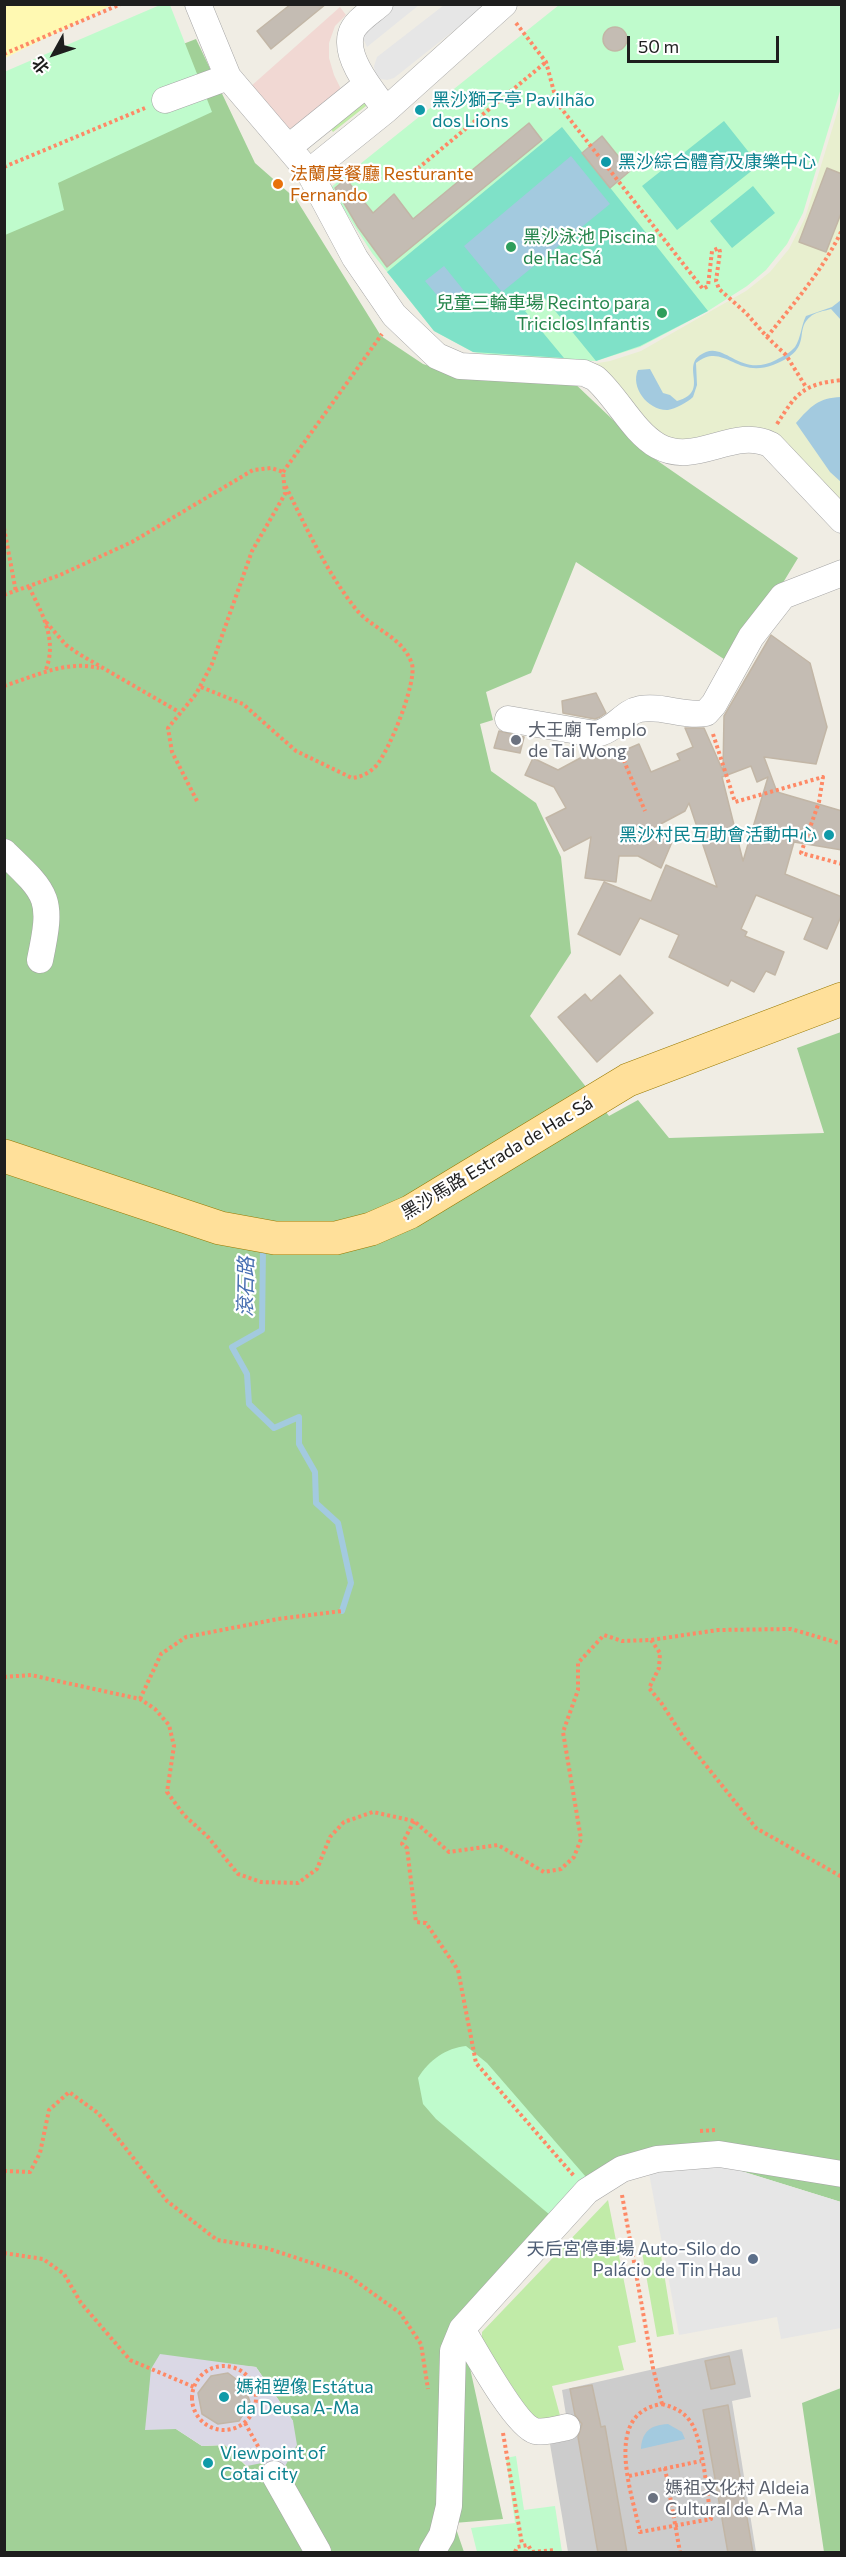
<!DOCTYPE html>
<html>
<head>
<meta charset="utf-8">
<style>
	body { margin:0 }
	#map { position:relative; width:846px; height:2557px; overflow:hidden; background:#f0ede4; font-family:Commissioner,"Noto Sans SC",sans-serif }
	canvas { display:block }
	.frame { position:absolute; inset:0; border:6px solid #1e1e1e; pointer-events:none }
	.north { position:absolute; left:24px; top:24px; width:60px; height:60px; -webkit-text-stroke:4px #fff; paint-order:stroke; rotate:230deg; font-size:16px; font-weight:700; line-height:24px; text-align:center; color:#1e1e1e }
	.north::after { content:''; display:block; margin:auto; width:21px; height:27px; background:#1e1e1e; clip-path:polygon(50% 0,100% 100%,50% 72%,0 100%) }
	.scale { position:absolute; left:627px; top:36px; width:152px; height:27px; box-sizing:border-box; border:3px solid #1e1e1e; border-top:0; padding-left:8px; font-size:18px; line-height:21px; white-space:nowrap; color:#1e1e1e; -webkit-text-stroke:4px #fff; paint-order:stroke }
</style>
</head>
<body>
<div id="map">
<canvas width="846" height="2557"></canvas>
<div class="frame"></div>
<div class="north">北</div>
<div class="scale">50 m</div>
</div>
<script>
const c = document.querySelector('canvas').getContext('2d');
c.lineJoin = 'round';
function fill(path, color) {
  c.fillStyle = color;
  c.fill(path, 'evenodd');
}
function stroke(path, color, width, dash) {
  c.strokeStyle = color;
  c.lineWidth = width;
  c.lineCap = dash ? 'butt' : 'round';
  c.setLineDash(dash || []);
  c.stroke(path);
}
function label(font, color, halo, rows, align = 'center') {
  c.font = font + ' Commissioner,"Noto Sans SC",sans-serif';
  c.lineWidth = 4.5;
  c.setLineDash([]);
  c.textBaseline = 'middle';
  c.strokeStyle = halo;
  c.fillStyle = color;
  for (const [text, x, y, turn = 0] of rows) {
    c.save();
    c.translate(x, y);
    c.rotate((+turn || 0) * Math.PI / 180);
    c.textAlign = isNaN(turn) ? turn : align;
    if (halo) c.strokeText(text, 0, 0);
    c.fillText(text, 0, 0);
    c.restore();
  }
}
fill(new Path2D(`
	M340 7 346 15 335 26 329 43V58L334 75 341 89 294 128H287L250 87Z`), '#f1d8d3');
fill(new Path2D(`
	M742 2349 751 2397 732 2401 756 2552H568L550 2444 570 2440 562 2390Z`), '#ccc');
fill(new Path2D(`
	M841 100V510L771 439 670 447 581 366 610 361 641 351 746 291 770 272 789 249 805 218Z`), '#e8efcf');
fill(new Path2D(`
	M367 101 366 106 333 132 327 124Z
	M608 2200 636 2342 618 2346 624 2370 552 2386 561 2419H534L482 2342V2332Z
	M660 2249 674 2334 657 2337 642 2252Z`), '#c1eba8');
fill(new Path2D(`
	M196 39 255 163 296 199 381 336 423 364 455 374 570 379 652 457 798 558 733 665 576 562 531 673 486 692 493 720 480 724 491 771 536 803 561 857 571 953 530 1016 609 1116 638 1100 669 1138 824 1133 797 1048 841 1032V2202L725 2166 649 2173 605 2187 465 2345 503 2519 454 2523 464 2552H5V113ZM213 2363 256 2367 293 2421 246 2466 225 2445 202 2446 176 2429Z
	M841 2388V2552H824L802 2403Z`), '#a1d097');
fill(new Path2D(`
	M5 4H112V5L5 58Z`), '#fff9b2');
fill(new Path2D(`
	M160 5H170L212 112 58 183 64 210 5 235 4 72Z
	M559 5H841V88L803 213 787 244 766 270 747 286 708 311 640 347 596 361 513 359 473 352 434 331 372 253 330 188Z
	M466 2046 487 2063 586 2177 550 2215 436 2119 423 2104 418 2078C429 2060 446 2048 466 2046Z
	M516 2456 524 2510 555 2506 562 2552H477L471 2528 515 2523 506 2458Z`), '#bffbcc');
fill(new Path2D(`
	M724 121 759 165 677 230 642 186Z
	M562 127 708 311 640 346 596 361 543 296 525 311 564 358 473 352 434 331 387 272Z
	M753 186 775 213 732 248 710 221Z`), '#7fe1c8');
fill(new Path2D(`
	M389 5H419L367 47 362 36Z
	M444 5H486L394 78 387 80 381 79 375 74 374 66 377 57Z
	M725 2166 841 2202V2328L781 2339 777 2317 679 2335 649 2173Z`), '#e6e6e6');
fill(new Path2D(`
	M160 2354 256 2367 293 2421 297 2445 284 2468 274 2474 262 2463 247 2466 225 2445 202 2446 176 2429 145 2430 151 2369Z`), '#dad8e5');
fill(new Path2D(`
	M571 156 610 204 502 292 464 246Z
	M444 266 469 297 451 312 425 281Z
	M841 300V320L831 309C824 311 815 312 810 317 793 331 815 349 773 365 735 379 724 341 696 363L697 385 693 397C688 402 675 409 668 410 648 411 630 387 638 370L650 369 663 393 670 395 677 401C713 391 676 364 706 352 726 344 742 378 776 360 783 356 790 353 795 347 801 338 801 326 806 316L832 307Z
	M841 397H842L841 482 830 472 796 423C811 406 818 398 841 397Z
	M668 2424 682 2432 685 2439 641 2449C642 2432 650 2425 668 2424Z`), '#a3cadf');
stroke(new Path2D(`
	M263 1246 262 1330 232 1347 247 1374 249 1404 274 1428 299 1417V1444L315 1472 316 1503 338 1523 351 1583 342 1611`), '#a3cadf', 6);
const building = new Path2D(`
	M291 4H326L271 49 257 31Z
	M603 39a12 12 0 1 1 24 0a12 12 0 1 1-24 0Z
	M529 123 542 140 387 267 358 227 335 188 346 179 373 213 394 194 413 219Z
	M602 136 630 171 610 188 582 153Z
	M827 168 842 174V211L826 252 799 242Z
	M771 635 810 663 827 727 816 764 764 757 777 792 842 811V850L794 842 785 874 842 897V914L827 949 804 939 813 918 756 895 741 929 747 932 745 936 784 952 775 975 766 971 754 992 731 980 728 986 669 957 679 935 640 918 620 955 578 934 604 882 651 901 666 865 717 887 689 803 685 811 655 827 672 842 661 868 638 856H619L616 882 585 878 591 837 564 851 546 818 566 808 554 787 525 775 533 758 558 770 597 749 604 747 609 757 639 744 651 772 680 760 677 754 693 747 685 728H704L723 771 724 716ZM751 766 757 782 768 777 743 861 722 777Z
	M596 693 606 713 600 717 595 719 563 713 562 701Z
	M499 731 524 737 520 753 494 748Z
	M620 975 653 1013 597 1062 558 1017 585 994 591 1001Z
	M729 2356 735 2384 711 2389 705 2361Z
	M228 2373 244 2385 250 2402 239 2421 218 2424 202 2414 198 2393 211 2376Z
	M592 2385 601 2427 605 2426 627 2553H598L578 2437 582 2424 575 2415 570 2389Z
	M728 2405 753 2553H728L703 2410Z`);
fill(building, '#c4bcb3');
stroke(building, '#c2b6a6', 1.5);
const minor = new Path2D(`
	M198 4 228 77
	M380 4C371 12 354 22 351 34 344 59 373 92 386 110
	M165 100 228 77 309 172 355 258 394 315 437 356 460 366 584 373 595 378C617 397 633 432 658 446 696 467 734 426 771 445L842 520
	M289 147 367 84
	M309 172 386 110 504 4
	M508 719 595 734C614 732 623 712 640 709 663 705 683 717 706 713L714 704 751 637 783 596 842 573
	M4 852C49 895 53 898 40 960
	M462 2329C474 2349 516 2426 535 2431 545 2433 558 2429 567 2427
	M274 2474 318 2552
	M432 2552 442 2535 449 2506 453 2351 462 2329 587 2191 622 2169 657 2159 719 2154 842 2174`);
const major = new Path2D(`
	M4 1156 220 1228 275 1238H336L371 1229 410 1212 628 1080 842 999`);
stroke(minor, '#a5a5a5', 27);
stroke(major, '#987900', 34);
stroke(new Path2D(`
	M516 23 546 62 557 103 703 289 708 286 712 251 719 248 720 252 716 281 719 289 746 313 767 337 786 355 806 387
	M4 54 121 4
	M4 167 145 108
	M404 180 546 62
	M767 337C794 303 823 270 842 230
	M777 424C797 392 804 384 842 380
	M283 472 382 334
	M4 528 16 592
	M29 587C43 615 58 641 45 672
	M4 595 60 575 132 542 253 470 271 468 283 472
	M46 622 66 645 79 654 179 712
	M4 686C36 676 66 660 99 668
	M201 687 243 704 296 751 352 778C362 777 369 773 376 766 389 751 417 683 412 664 402 635 372 630 355 608 326 571 306 527 285 485
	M713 734 735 802 823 777 819 802 801 853 842 864
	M619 749 645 811
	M197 801 172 752 168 728 196 694 212 664 252 551 285 494 283 472
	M651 1640 660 1653 659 1668 649 1688 662 1704 684 1738 756 1828 842 1877
	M4 1677 31 1675 53 1680 140 1699 155 1709 169 1725 174 1746 167 1792 184 1815 208 1837 238 1874 261 1882 298 1883 317 1869 330 1837 344 1822 373 1812 414 1821 449 1852 498 1845 544 1872 561 1869 574 1857 581 1839 563 1732 578 1690V1663L604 1635 622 1641 651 1640 718 1630 791 1629 842 1644
	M140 1699 161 1654 186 1637 278 1619 342 1611
	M414 1821 402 1844 407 1848 416 1922 426 1923 458 1970 476 2063 574 2176
	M700 2131 716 2130
	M4 2171 30 2172 40 2153 49 2110 69 2092 98 2113 167 2201 217 2240 266 2248 346 2274 400 2313 421 2344 428 2389
	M622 2195 653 2368 662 2404
	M4 2253 43 2259 64 2274 81 2303 130 2360 194 2387
	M192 2398a32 32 0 1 1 64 0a32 32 0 1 1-64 0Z
	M662 2404C673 2407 683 2411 690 2421 703 2438 707 2495 711 2519L640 2532C632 2493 602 2413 662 2404Z
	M245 2423 264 2457
	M503 2433 522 2544
	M665 2468 680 2552
	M629 2476 701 2461
	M515 2552 517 2547 528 2545 532 2552
	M532 2552 555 2550`), '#fe8966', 4, [3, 3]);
stroke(minor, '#fff', 26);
stroke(major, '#ffe09a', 33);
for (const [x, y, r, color] of [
	[420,110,6,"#0f9aa8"],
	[606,162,6,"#0f9aa8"],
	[278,184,6,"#e8710a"],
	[511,247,6,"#2e9e5b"],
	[662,313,6,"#2e9e5b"],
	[516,740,6,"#6b7280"],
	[829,835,6,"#0f9aa8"],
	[753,2259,6,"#5c6f8a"],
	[224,2397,6,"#0f9aa8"],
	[208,2463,6,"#0f9aa8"],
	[653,2498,6,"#6b7280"]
]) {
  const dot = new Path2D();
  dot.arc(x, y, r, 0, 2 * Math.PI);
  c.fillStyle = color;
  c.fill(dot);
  stroke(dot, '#fff', 2);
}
label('18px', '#0d838f', '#fff', [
	["黑沙獅子亭 Pavilhão",432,100],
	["dos Lions",432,121],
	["黑沙綜合體育及康樂中心",618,162],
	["黑沙村民互助會活動中心",817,835,"right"],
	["媽祖塑像 Estátua",236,2387],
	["da Deusa A-Ma",236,2408],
	["Viewpoint of",220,2453],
	["Cotai city",220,2474]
], 'left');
label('18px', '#c56008', '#fff', [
	["法蘭度餐廳 Resturante",290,174],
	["Fernando",290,195]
], 'left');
label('18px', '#27864d', '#fff', [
	["黑沙泳池 Piscina",523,237],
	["de Hac Sá",523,258],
	["兒童三輪車場 Recinto para",650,303,"right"],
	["Triciclos Infantis",650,324,"right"]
], 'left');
label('18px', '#5b616d', '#fff', [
	["大王廟 Templo",528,730],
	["de Tai Wong",528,751],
	["媽祖文化村 Aldeia",665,2488],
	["Cultural de A-Ma",665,2509]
], 'left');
label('18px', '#1e1e1e', '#fff', [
	["黑沙馬路 Estrada de Hac Sá",497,1158,-31]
]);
label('18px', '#4e5e75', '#fff', [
	["天后宮停車場 Auto-Silo do",741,2249],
	["Palácio de Tin Hau",741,2270]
], 'right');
label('italic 20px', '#476fb1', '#fff', [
	["滾石路",246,1287,-89]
]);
</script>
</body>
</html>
